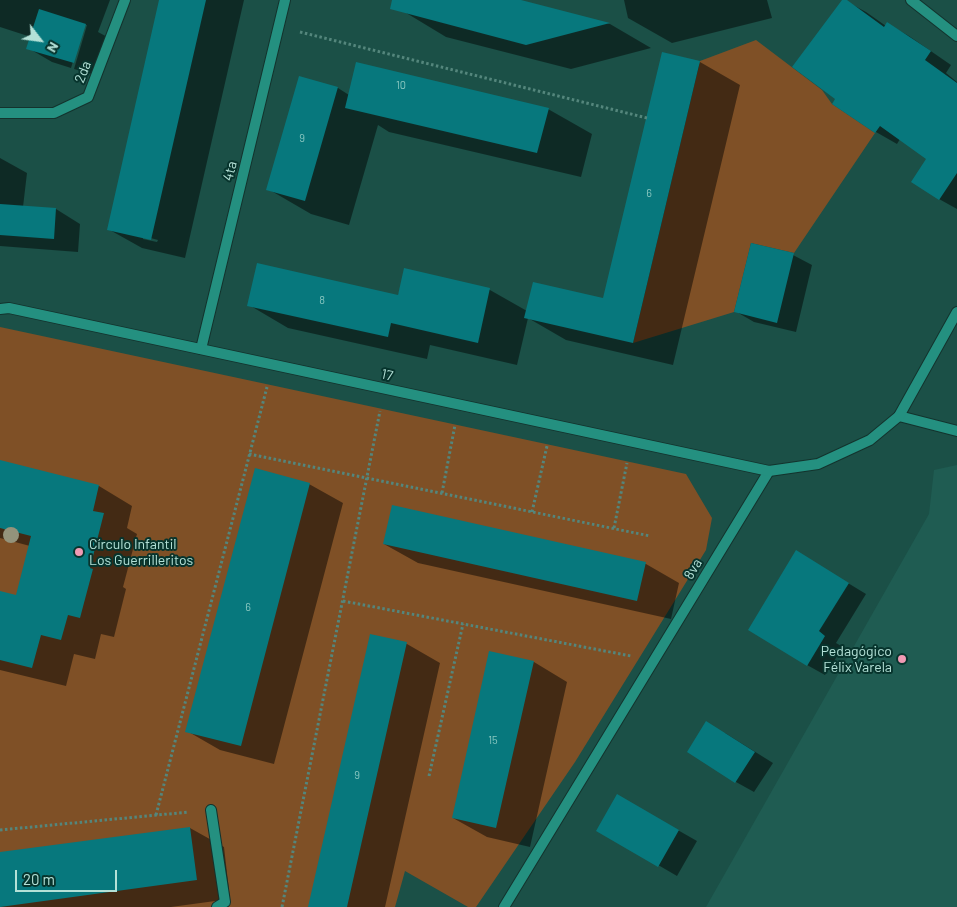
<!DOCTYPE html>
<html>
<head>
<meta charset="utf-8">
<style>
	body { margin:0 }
	#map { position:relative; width:957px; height:907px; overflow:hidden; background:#1b5047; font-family:Barlow,sans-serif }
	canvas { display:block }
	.north { position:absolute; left:15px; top:15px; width:50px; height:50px; -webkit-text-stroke:4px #07342d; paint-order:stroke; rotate:120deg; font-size:14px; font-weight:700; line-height:20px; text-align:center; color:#b4e1d7 }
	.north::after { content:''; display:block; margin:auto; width:18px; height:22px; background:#b4e1d7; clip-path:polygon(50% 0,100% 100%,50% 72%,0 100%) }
	.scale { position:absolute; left:15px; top:870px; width:102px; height:22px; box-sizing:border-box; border:2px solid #b4e1d7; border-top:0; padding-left:6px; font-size:15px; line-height:18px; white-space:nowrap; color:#b4e1d7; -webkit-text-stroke:4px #07342d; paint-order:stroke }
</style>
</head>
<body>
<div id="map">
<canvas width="957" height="907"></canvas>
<div class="north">N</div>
<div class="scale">20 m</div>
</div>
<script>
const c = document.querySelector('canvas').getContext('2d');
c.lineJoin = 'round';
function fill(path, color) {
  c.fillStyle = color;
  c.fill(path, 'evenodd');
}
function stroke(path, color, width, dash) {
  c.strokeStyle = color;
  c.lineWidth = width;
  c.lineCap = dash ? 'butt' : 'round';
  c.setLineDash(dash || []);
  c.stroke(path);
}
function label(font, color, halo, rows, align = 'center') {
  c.font = font + ' Barlow,sans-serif';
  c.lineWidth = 4;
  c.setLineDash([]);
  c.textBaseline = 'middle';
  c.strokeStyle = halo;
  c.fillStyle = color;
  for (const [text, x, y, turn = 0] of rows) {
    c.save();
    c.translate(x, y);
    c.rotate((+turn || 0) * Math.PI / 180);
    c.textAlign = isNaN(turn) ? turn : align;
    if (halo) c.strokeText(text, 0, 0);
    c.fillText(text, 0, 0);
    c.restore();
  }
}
fill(new Path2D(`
	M957 465V907H706L929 514 934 470Z`), '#1f5c52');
fill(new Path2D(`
	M756 40 822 90 832 104 875 133 794 253 751 243 734 312 633 343 700 61Z
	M0 327 686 474 712 518 706 550 575 762 476 907H468L405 871 395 907H0Z`), '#7f5026');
fill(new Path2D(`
	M0 0H110L98 32 111 39 99 76 74 69 87 25H84L71 68 52 62 28 48 31 37 0 27Z
	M160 0H244L185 258 142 248 108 229ZM143 236 158 240 157 242 143 239Z
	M406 0H516L610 24 651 48 571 69 446 37 403 11Z
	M624 0H767L772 18 672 43 628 18Z
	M844 0 866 12 886 26 888 24 909 36 951 65 946 73 957 82V209L939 199 928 159 900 139 897 144 876 132 833 103 836 99Z
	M700 62 740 85 673 365 566 340 528 318 517 365 430 345 427 359 288 328 249 305 398 296 405 270 490 290 527 311 604 299Z
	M300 78 338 88 349 95 548 109 592 134 581 177 389 132 378 125 349 225 311 214 268 189Z
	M0 158 27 173 23 207 56 209 80 224 78 252 0 246Z
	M793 255 812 265 796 332 754 322 735 311Z
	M0 462 99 486 132 506 127 528 137 534 123 587 126 589 114 637 101 634 95 659 74 654 66 686 0 670V592L17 597 30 546 0 538Z
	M309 484 343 503 274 764 220 750 187 731Z
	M393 507 646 564 679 583 671 619 418 563 384 544Z
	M815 563 866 594 836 643 843 647 825 675 807 665Z
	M371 636 407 644 440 663 385 907H309Z
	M490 653 534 662 567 682 530 847 487 837 453 818Z
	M725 733 773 763 754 792 736 782Z
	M618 796 697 841 677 876 598 830Z
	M190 828 224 847 230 899 171 907H0V853Z`), '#0007');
fill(new Path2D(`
	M159 0H206L151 240 107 230Z
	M392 0H521L610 23 526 45 390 9Z
	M842 0H847L884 27 887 22 931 51 925 60 957 83V173L939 200 911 182 926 159 880 126 875 133 832 104 835 99 792 67Z
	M39 9 86 24 74 63 26 49Z
	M662 52 700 61 633 343 524 318 533 282 603 298Z
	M356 62 549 108 537 153 345 108Z
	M299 76 338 87 305 201 266 190Z
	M0 204 56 208 54 239 0 235Z
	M751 243 794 253 777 323 734 312Z
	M257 263 398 295 404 268 490 288 478 343 391 323 388 337 247 306Z
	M0 460 99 485 93 511 104 513 90 568 93 569 80 618 68 615 61 640 41 635 32 668 0 660V591L16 595 31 536 0 528Z
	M255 468 310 483 241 746 185 732Z
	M392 505 646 562 637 601 383 544Z
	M796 550 849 583 819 631 825 636 807 666 748 630Z
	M370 634 407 642 347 907H308Z
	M489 651 534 661 496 828 452 818Z
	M706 721 755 752 735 783 687 752Z
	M617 794 679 830 658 867 596 831Z
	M190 827 197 880 0 907V852Z`), '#07787d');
const minor = new Path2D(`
	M911 0 957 36
	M0 113H54L88 97 125 0
	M201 349 285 0
	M899 416 957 431
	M211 810 225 902 217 907
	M504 907 769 471`);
const tertiary = new Path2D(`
	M0 309 9 308 769 471 818 464 870 440 899 416 957 312`);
stroke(minor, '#13332d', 12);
stroke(tertiary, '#13332d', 12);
stroke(new Path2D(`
	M300 32 647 118
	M249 454 650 536
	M442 493 455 425
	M532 512 547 446
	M614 528 627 463
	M343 601 631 656
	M429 776 463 624
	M156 815 267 387
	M0 830 189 812
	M282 907 380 411`), '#54867c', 3, [2.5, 2.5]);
stroke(minor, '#249080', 10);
stroke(tertiary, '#249080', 10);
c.fillStyle = '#94937b';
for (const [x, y] of [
	[11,535]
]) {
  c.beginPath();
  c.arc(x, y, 8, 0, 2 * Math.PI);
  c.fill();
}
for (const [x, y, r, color] of [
	[79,552,5,"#f09ab4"],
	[902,659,5,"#f09ab4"]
]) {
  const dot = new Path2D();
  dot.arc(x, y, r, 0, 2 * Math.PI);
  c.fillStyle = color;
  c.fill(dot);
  stroke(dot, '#07342d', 2);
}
label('11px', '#89c7c0', null, [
	["10",401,85],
	["9",302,138],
	["6",649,193],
	["8",322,300],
	["6",248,607],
	["15",493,740],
	["9",357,775]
]);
label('14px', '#b4e1d7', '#07342d', [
	["2da",83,72,-69],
	["4ta",230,171,-76],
	["17",387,375,12],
	["8va",693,569,-59]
]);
label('14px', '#b4e1d7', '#07342d', [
	["Círculo Infantil",89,544],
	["Los Guerrilleritos",89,560],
	["Pedagógico",892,651,"right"],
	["Félix Varela",892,667,"right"]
], 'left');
</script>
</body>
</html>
